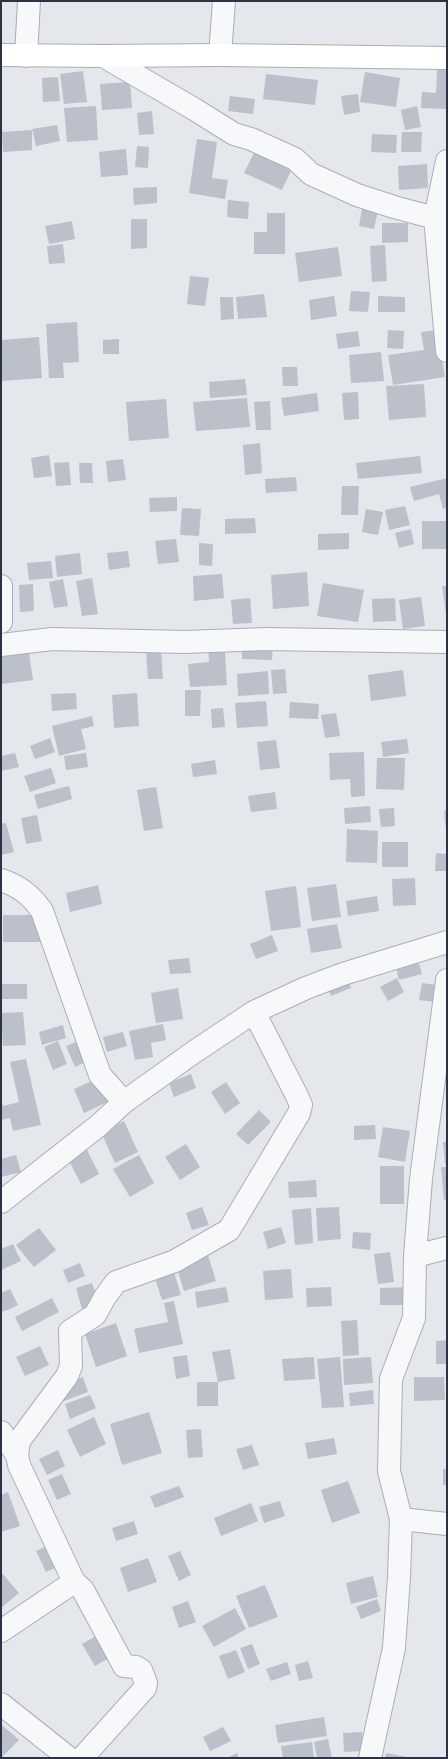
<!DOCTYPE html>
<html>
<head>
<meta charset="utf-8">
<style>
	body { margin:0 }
	#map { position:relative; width:448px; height:1759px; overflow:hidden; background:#e4e7ec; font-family:Helvetica,sans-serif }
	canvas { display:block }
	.frame { position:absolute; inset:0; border:2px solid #2b3445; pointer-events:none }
</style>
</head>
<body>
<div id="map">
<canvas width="448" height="1759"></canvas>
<div class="frame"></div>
</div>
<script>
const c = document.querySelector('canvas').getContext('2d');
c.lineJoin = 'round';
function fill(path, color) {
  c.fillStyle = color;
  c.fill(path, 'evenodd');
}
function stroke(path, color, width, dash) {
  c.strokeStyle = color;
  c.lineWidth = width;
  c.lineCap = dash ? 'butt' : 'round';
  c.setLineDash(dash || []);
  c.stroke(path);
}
fill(new Path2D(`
	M437 70H447V109L421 108 422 92 436 93Z
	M83 71 87 102 64 104 60 74Z
	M365 72 400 78 396 107 360 102Z
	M266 74 318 80 315 105 263 99Z
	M58 77 60 101 43 102 42 78Z
	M130 82 132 108 102 110 100 84Z
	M358 94 360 112 344 115 341 96Z
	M230 96 255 99 253 114 228 111Z
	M96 106 98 140 67 142 64 108Z
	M417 106 421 127 405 130 401 110Z
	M152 111 154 134 139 135 137 113Z
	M57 125 60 141 36 146 32 129Z
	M32 130V150L3 152 2 132Z
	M402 132H422L421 152H401Z
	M372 134 397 135 396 153 371 152Z
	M197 139 217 142 212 178 228 180 225 199 189 193Z
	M258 145 295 162 282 190 244 173Z
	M137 146 149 147 148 168 135 167Z
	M126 149 128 175 101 177 99 152Z
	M427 164 428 188 399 190 398 166Z
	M157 187V203L134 205 133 188Z
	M228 200 249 202 248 219 227 217Z
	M363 203 379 206 374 229 359 226Z
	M267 213H285V254H254V232H267Z
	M131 219H147V248L131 249Z
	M72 221 75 239 49 244 45 226Z
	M382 223H408V242L382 243Z
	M63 244 65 263 49 264 47 246Z
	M385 245 387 281 372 282 370 246Z
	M338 247 342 276 299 282 295 253Z
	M190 276 209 278 205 306 187 304Z
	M351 291 370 292 368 312 349 311Z
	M264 294 267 317 238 319 236 297Z
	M334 296 337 316 311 320 309 300Z
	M378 296 405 297V312H378Z
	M220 297H233L234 319 221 320Z
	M77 322 79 362 63 363 64 378H49L46 324Z
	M388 330 404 331 403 349 387 348Z
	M437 330 445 377 393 385 388 355 424 350 421 332Z
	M358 331 360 346 338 349 336 334Z
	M39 337 42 378 1 381V340Z
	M119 339V354H103V340Z
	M381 352 384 381 351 383 349 355Z
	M282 367H297L298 386H283Z
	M245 379 247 395 210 398 209 382Z
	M424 384 426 417 389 420 386 386Z
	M358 392 359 419 344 420 342 393Z
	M317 393 319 411 284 416 281 398Z
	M247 398 250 427 196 431 193 402Z
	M166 399 169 438 129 441 126 402Z
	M270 401 271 430H256L254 402Z
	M260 443 262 473 245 475 243 445Z
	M49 455 52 476 34 478 31 458Z
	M420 456 422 473 358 479 356 463Z
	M123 459 126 480 108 482 106 461Z
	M69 462 71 485 56 486 54 463Z
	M79 463H92L93 483H80Z
	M296 477 297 491 266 493 265 479Z
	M447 478V508L443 509 439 494 414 501 410 487Z
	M342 486H359L358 515H341Z
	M177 497V511L150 512 149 498Z
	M405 506 410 525 389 530 385 510Z
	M182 508 201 509 199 536 180 535Z
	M366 509 383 512 378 535 362 532Z
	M255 518 256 533 225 534V519Z
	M422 521H447V549H422Z
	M411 529 414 544 399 548 395 533Z
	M349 533V549L318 550V534Z
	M176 539 179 562 158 564 155 541Z
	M199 543 213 544 212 566 199 565Z
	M128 551 130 567 109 570 107 553Z
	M80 553 82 574 57 577 55 556Z
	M51 561 53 578 29 580 27 563Z
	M307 572 309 606 273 609 271 575Z
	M222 574 224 598 194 601 193 576Z
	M92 578 98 614 82 616 76 581Z
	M63 579 68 606 54 608 49 582Z
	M323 583 364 590 358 622 317 616Z
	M33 584 34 611 20 612 19 585Z
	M442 586H447V614H446Z
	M421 597 425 626 403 629 399 600Z
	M250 598 252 623 233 624 231 600Z
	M395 598 396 621 373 622 372 599Z
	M160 636 163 679H148L145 637Z
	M224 638 227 685 190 687 188 664 209 662 208 639Z
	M242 644 273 645 272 660 242 659Z
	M28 646 33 680 2 684 1 650Z
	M285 669 287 693 273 694 271 670Z
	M403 670 406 696 371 701 368 675Z
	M268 671 269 694 238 696 237 674Z
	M185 690H201L200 716H185Z
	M76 693 77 709 52 711 51 694Z
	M137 693 139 726 114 728 112 695Z
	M266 701 268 726 237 728 235 703Z
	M290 702 319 704 318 719 289 718Z
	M223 708 225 727 212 728 211 709Z
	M336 713 340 736 325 738 321 715Z
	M92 716 94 726 81 729 86 749 59 756 52 726Z
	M50 738 55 752 35 759 30 746Z
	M407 739 409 753 383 757 381 742Z
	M276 740 280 768 260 770 257 742Z
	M364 752 365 796 351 797 350 779 330 780 329 753Z
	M15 753 19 767 1 771V756Z
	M86 753 88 767 66 770 64 756Z
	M377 758H405L404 790 376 789Z
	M215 760 217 774 193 777 191 764Z
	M51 768 56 783 30 792 24 776Z
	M69 786 72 799 38 809 34 795Z
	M156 787 163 828 144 831 137 790Z
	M275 792 277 809 251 812 248 796Z
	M370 806 371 822 345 824 344 808Z
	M394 808 395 826 381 827 379 809Z
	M444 811H447V830H446Z
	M37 815 42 841 26 844 21 818Z
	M6 823 14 852 1 855V824Z
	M347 829 378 831 377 863 346 862Z
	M382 842H408V867H382Z
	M436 853 447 854V871H435Z
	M415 878 416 905 393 906 392 879Z
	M336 884 341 917 312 921 307 888Z
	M98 885 102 904 70 912 66 893Z
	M296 886 301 927 271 931 265 891Z
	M377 896 379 911 348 916 346 901Z
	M3 915H50V942H3Z
	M337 924 342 948 311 953 307 929Z
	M272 935 278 951 256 959 250 944Z
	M415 950 422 974 399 980 393 956Z
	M189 958 191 973 170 974 168 960Z
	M346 974 351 988 331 996 325 982Z
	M397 978 404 992 388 1001 380 987Z
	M422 983 444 986 441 1003 419 1000Z
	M1 984H27V999H1Z
	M178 988 183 1019 156 1023 151 993Z
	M23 1012 26 1045 3 1046 1 1013Z
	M163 1024 166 1040 151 1043 153 1057 135 1060 129 1031Z
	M63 1025 66 1038 42 1045 39 1032Z
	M123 1032 127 1046 107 1052 103 1037Z
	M83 1039 92 1059 75 1067 66 1046Z
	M58 1041 67 1064 53 1070 44 1047Z
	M26 1059 41 1125 13 1131 10 1118 1 1120V1100L3 1106 19 1102 10 1062Z
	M191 1074 196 1088 174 1097 169 1083Z
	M101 1077 112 1100 84 1113 74 1089Z
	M226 1082 240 1103 225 1114 211 1092Z
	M259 1110 271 1122 248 1145 236 1134Z
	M124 1121 138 1152 115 1163 101 1132Z
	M375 1125 376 1139 354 1140V1126Z
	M383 1127 410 1131 405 1162 378 1157Z
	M443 1142H447V1164H445Z
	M186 1144 200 1167 180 1180 165 1157Z
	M85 1146 99 1174 81 1184 66 1155Z
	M16 1155 21 1172 1 1177V1159Z
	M139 1155 154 1183 130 1197 113 1169Z
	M380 1166H404V1204H380Z
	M441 1167H447V1200H444Z
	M316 1180 317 1197 289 1198 288 1182Z
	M202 1207 209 1225 192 1230 186 1213Z
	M339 1207 341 1239 318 1241 316 1208Z
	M311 1208 313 1243 295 1245 292 1210Z
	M281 1227 286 1243 268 1249 263 1232Z
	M39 1228 56 1250 34 1267 16 1245Z
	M353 1232 371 1233 370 1250 352 1248Z
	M13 1244 21 1261 1 1270V1249Z
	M207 1252 216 1281 184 1291 175 1261Z
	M390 1252 394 1282 378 1284 374 1254Z
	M80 1263 85 1276 68 1283 63 1270Z
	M173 1269 181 1295 162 1300 154 1275Z
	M291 1269 293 1298 265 1300 263 1271Z
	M92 1283 99 1303 82 1309 76 1288Z
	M226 1287 229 1302 197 1308 195 1292Z
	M331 1287 332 1306 307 1307 306 1288Z
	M419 1287 420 1305H380V1288Z
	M10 1289 18 1305 3 1312 1 1308V1293Z
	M52 1298 59 1312 22 1331 15 1317Z
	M174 1301 183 1344 139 1353 134 1329 168 1322 164 1303Z
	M357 1320 359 1355 343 1356 341 1321Z
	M116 1323 127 1356 96 1367 85 1334Z
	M447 1340V1364H436V1341Z
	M40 1346 49 1365 25 1376 16 1357Z
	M230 1349 235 1379 218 1382V1406H197V1382H218L212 1352Z
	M187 1355 190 1376 176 1379 173 1357Z
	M314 1357 315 1379 284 1381 282 1359Z
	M340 1357 344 1407 322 1408 317 1359Z
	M371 1357 373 1383 344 1385 343 1359Z
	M83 1377 88 1392 51 1406 45 1390Z
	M414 1377H444L445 1400 414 1401Z
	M373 1390 374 1404 350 1406 349 1393Z
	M90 1395 96 1408 70 1419 65 1404Z
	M149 1412 162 1453 122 1465 110 1424Z
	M94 1417 106 1444 80 1457 67 1430Z
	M201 1429 203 1457 188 1458 186 1430Z
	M334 1438 337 1454 308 1459 305 1443Z
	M252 1445 259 1465 243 1470 236 1449Z
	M58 1450 65 1466 47 1475 39 1459Z
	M443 1469H447V1485H443Z
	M62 1474 71 1494 57 1500 48 1480Z
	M348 1481 360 1513 332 1523 321 1490Z
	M179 1486 184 1497 155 1508 150 1496Z
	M8 1492 20 1526 1 1532V1495Z
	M280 1501 285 1516 264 1523 259 1507Z
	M251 1503 258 1521 221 1536 214 1518Z
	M134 1521 138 1534 116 1541 112 1528Z
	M58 1541 67 1563 46 1572 36 1551Z
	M180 1551 191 1575 179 1581 168 1556Z
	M148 1558 157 1582 128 1592 120 1568Z
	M1 1572 19 1593 1 1608Z
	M373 1576 378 1597 351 1604 346 1583Z
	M265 1585 278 1617 249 1628 236 1596Z
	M377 1599 381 1611 361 1619 356 1607Z
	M188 1601 196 1622 179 1628 172 1607Z
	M235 1608 246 1629 214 1647 202 1626Z
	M112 1627 125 1649 95 1666 82 1644Z
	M252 1644 260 1664 248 1669 240 1648Z
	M236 1650 245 1672 228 1679 219 1656Z
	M308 1661 313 1678 299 1681 295 1665Z
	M287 1662 291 1674 271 1681 266 1669Z
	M324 1717 327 1736 278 1743 275 1725Z
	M2 1725 19 1740 1 1758V1727Z
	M223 1727 231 1741 210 1751 203 1737Z
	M362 1732 363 1751 344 1752 343 1733Z
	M328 1739 332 1758H317L314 1742Z
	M312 1742 314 1758H283L281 1746Z
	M237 1753 239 1758H227Z
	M386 1753 407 1757V1758H385Z`), '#bbc0ca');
const street = new Path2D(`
	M220 55 224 1
	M26 56 29 1
	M103 56 194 109 234 134 251 139 295 159 311 174 357 195 394 207 435 218
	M447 161 435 218 447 351
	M1 586V622
	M1 645 52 639 185 642 266 639 447 642
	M1 880C19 886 31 895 42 911L100 1075 124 1102 194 1052 254 1012 306 988 343 974 447 942
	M1 1202 98 1126 124 1102
	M415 1256 447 1248
	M1 1432 17 1455
	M401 1519 447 1524
	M1 1631 74 1582
	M1 1704 69 1758
	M82 1758 145 1688 146 1683 141 1670 136 1667 124 1666 83 1590 74 1582 19 1465 17 1455 19 1441 67 1376 71 1366 70 1331 95 1315 105 1297 116 1282 175 1261 229 1230 299 1113 301 1105 297 1096 254 1012
	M370 1758 394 1648 399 1577 401 1519 389 1471 391 1379 414 1318 415 1256 421 1179 447 980`);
const secondary = new Path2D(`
	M1 55 103 56 220 55 447 58`);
stroke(street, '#a9aeb7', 24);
stroke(secondary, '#a9aeb7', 24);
stroke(street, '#f7f8fa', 22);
stroke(secondary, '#fff', 22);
</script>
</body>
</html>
